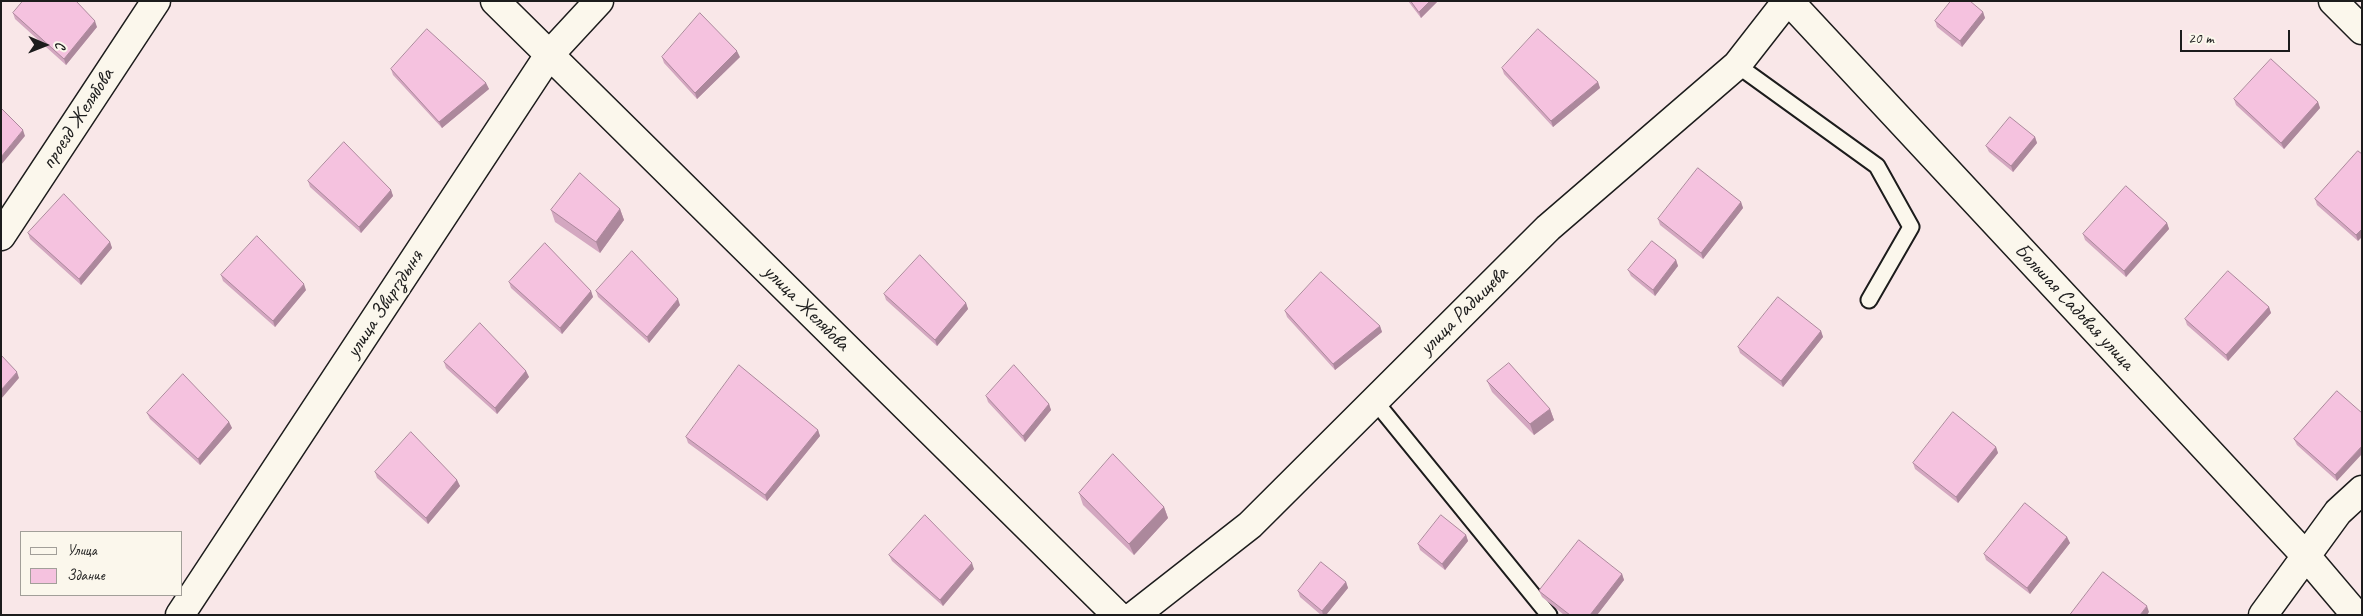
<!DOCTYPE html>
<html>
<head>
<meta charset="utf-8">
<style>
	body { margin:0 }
	#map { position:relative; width:2363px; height:616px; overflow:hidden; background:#f9e7e8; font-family:Caveat,sans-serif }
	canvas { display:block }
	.frame { position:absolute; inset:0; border:2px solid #1c1c1c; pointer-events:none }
	.legend { position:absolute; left:20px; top:531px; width:162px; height:65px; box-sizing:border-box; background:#fbf7ec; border:1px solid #a29f99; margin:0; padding:6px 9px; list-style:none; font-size:15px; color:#1c1c1c }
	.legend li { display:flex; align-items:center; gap:10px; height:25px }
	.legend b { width:25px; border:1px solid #a29f99 }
	.north { position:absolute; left:20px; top:20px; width:50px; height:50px; -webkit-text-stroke:4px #fbf7ec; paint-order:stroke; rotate:91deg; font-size:14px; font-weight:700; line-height:20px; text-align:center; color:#1c1c1c }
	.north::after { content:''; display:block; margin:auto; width:18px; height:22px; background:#1c1c1c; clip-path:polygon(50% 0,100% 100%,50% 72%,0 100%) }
	.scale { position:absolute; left:2180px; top:30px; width:110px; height:22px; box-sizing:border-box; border:2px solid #1c1c1c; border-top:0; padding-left:6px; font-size:15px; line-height:18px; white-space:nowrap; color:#1c1c1c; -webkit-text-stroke:4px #fbf7ec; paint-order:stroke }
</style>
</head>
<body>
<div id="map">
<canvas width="2363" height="616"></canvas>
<div class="frame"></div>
<ul class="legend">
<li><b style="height:6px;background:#fbf7ec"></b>Улица</li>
<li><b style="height:14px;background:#f5c2df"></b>Здание</li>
</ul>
<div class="north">С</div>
<div class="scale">20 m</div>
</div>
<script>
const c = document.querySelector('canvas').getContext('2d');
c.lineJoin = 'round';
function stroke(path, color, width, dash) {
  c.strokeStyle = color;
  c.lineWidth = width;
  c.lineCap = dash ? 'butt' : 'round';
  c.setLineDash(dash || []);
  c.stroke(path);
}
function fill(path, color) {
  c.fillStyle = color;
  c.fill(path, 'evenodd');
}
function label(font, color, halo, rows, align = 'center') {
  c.font = font + ' Caveat,sans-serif';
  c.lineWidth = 5;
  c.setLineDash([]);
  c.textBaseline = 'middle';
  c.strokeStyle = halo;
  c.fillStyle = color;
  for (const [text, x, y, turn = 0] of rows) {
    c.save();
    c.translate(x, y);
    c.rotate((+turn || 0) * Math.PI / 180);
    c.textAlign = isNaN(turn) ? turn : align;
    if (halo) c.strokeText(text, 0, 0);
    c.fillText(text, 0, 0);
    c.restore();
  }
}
const lane = new Path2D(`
	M1737 65 1877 166 1911 227 1869 300
	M1374 400 1549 615`);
const street = new Path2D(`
	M495 1 1117 615
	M1789 1 2306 556 2356 615
	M2333 1 2362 30
	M1 236 156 1
	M180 615 549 55 599 1
	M1135 615 1250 525 1548 228 1737 65 1787 1
	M2263 615 2338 512 2362 490`);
stroke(lane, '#1c1c1c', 19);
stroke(street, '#1c1c1c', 31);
stroke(lane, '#fbf7ec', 15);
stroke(street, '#fbf7ec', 28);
fill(new Path2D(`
	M1408 1H1438L1421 18Z
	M1983 12 1985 18 1962 47 1937 27 1935 21Z
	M13 13 97 27 66 65 15 19Z
	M662 57H740L697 99 664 63Z
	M1502 68 1598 82 1600 88 1553 127 1504 74Z
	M391 69 486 83 489 89 442 128 393 75Z
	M2234 99 2318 102 2320 108 2284 149 2236 105Z
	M2035 137 2037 143 2013 172 1989 152 1986 146Z
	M2358 151V241L2317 205 2315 199Z
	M308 181 391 190 393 196 361 233 310 187Z
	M1741 202 1743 208 1703 259 1660 225 1658 219Z
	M620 209 624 220 600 253 555 222 551 210Z
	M2167 223 2169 229 2126 277 2085 240 2083 234Z
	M28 233 110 242 112 248 81 285 30 239Z
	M1676 260 1678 266 1655 296 1631 276 1628 270Z
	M221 275 306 290 275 327 223 281Z
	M509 282 591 291 593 297 562 334 511 288Z
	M596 291 680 305 649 343 598 297Z
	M884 294 966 303 968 309 937 346 886 300Z
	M2269 307 2271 313 2228 361 2187 325 2185 319Z
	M1285 311 1380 326 1382 332 1335 370 1287 317Z
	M1821 331 1823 337 1783 387 1740 353 1738 347Z
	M444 362 526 371 529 377 497 414 446 368Z
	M1487 381 1550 409 1554 420 1534 435 1492 392Z
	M2337 391V481L2297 445 2294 439Z
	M986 396 1049 404 1051 410 1025 442 988 402Z
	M147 413 229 422 232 428 200 465 150 419Z
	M818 430 820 436 767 501 688 443 686 437Z
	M1996 447 1998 453 1958 503 1915 469 1913 463Z
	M375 472 457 480 460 486 428 524 377 478Z
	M1079 493 1164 507 1168 518 1134 555 1083 505Z
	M1466 535 1468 541 1445 570 1420 550 1418 544Z
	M2067 537 2070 543 2030 594 1986 560 1984 554Z
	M889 555 974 569 943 606 892 561Z
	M1622 574 1624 580 1597 615H1564L1542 597 1539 591Z
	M1346 582 1348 588 1326 615H1321L1300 597 1298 591Z`), '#d3a7c0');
fill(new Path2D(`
	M1430 1H1438L1421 18 1419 12Z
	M1983 12 1985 18 1962 47 1960 41Z
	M95 21 97 27 66 65 64 59Z
	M737 51 740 57 697 99 695 93Z
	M1598 82 1600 88 1553 127 1551 121Z
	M486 83 489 89 442 128 439 122Z
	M2318 102 2320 108 2284 149 2281 143Z
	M23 130 25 136 1 165V157Z
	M2035 137 2037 143 2013 172 2011 166Z
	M391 190 393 196 361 233 359 227Z
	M1741 202 1743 208 1703 259 1701 253Z
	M620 209 624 220 600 253 596 242Z
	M2167 223 2169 229 2126 277 2124 271Z
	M2362 229V237L2358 241 2356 235Z
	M110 242 112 248 81 285 79 279Z
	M1676 260 1678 266 1655 296 1653 290Z
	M304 284 306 290 275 327 273 321Z
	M591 291 593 297 562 334 560 328Z
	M678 299 680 305 649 343 647 337Z
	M966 303 968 309 937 346 935 340Z
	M2269 307 2271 313 2228 361 2226 355Z
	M1380 326 1382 332 1335 370 1333 364Z
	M1821 331 1823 337 1783 387 1781 381Z
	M526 371 529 377 497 414 495 408Z
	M17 372 19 378 1 399V390Z
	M1049 404 1051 410 1025 442 1023 436Z
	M1550 409 1554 420 1534 435 1530 424Z
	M229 422 232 428 200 465 198 459Z
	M818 430 820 436 767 501 765 495Z
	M2362 446V454L2337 481 2335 475Z
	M1996 447 1998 453 1958 503 1956 497Z
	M457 480 460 486 428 524 426 518Z
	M1164 507 1168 518 1134 555 1129 544Z
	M1466 535 1468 541 1445 570 1442 564Z
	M2067 537 2070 543 2030 594 2027 588Z
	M972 563 974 569 943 606 940 600Z
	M1622 574 1624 580 1597 615H1590Z
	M1346 582 1348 588 1326 615H1323L1322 611Z
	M2147 606 2149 612 2147 615H2140Z`), '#ac889c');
const building = new Path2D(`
	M23 1H76L95 21 64 59 13 13Z
	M1411 1H1430L1419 12Z
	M1951 1H1970L1983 12 1960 41 1935 21Z
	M700 13 737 51 695 93 662 57Z
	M427 29 486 83 439 122 391 69Z
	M1538 29 1598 82 1551 121 1502 68Z
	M2271 59 2318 102 2281 143 2234 99Z
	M1 108 23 130 1 157Z
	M2010 117 2035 137 2011 166 1986 146Z
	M344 142 391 190 359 227 308 181Z
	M2358 151 2362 154V229L2356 235 2315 199Z
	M1698 168 1741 202 1701 253 1658 219Z
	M580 173 620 209 596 242 551 210Z
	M2126 186 2167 223 2124 271 2083 234Z
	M64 194 110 242 79 279 28 233Z
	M257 236 304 284 273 321 221 275Z
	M1652 241 1676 260 1653 290 1628 270Z
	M545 243 591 291 560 328 509 282Z
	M632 251 678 299 647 337 596 291Z
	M920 255 966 303 935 340 884 294Z
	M2228 271 2269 307 2226 355 2185 319Z
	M1321 272 1380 326 1333 364 1285 311Z
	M1778 297 1821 331 1781 381 1738 347Z
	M480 323 526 371 495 408 444 362Z
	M1 355 17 372 1 390Z
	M1509 363 1550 409 1530 424 1487 381Z
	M739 365 818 430 765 495 686 437Z
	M1014 365 1049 404 1023 436 986 396Z
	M183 374 229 422 198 459 147 413Z
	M2337 391 2362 413V446L2335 475 2294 439Z
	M1953 412 1996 447 1956 497 1913 463Z
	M411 432 457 480 426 518 375 472Z
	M1113 454 1164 507 1129 544 1079 493Z
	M2025 503 2067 537 2027 588 1984 554Z
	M925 515 972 563 940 600 889 555Z
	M1441 515 1466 535 1442 564 1418 544Z
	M1579 540 1622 574 1590 615H1570L1539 591Z
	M1321 562 1346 582 1322 611 1298 591Z
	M2103 572 2147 606 2140 615H2070Z`);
fill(building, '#f5c2df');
stroke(building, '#ac889c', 1);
label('21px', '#1c1c1c', '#fbf7ec', [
	["проезд Желябова",78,119,-57],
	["улица Звиргздыня",385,304,-57],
	["Большая Садовая улица",2074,307,47],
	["улица Желябова",806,308,45],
	["улица Радищева",1464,311,-45]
]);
</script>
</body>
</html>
